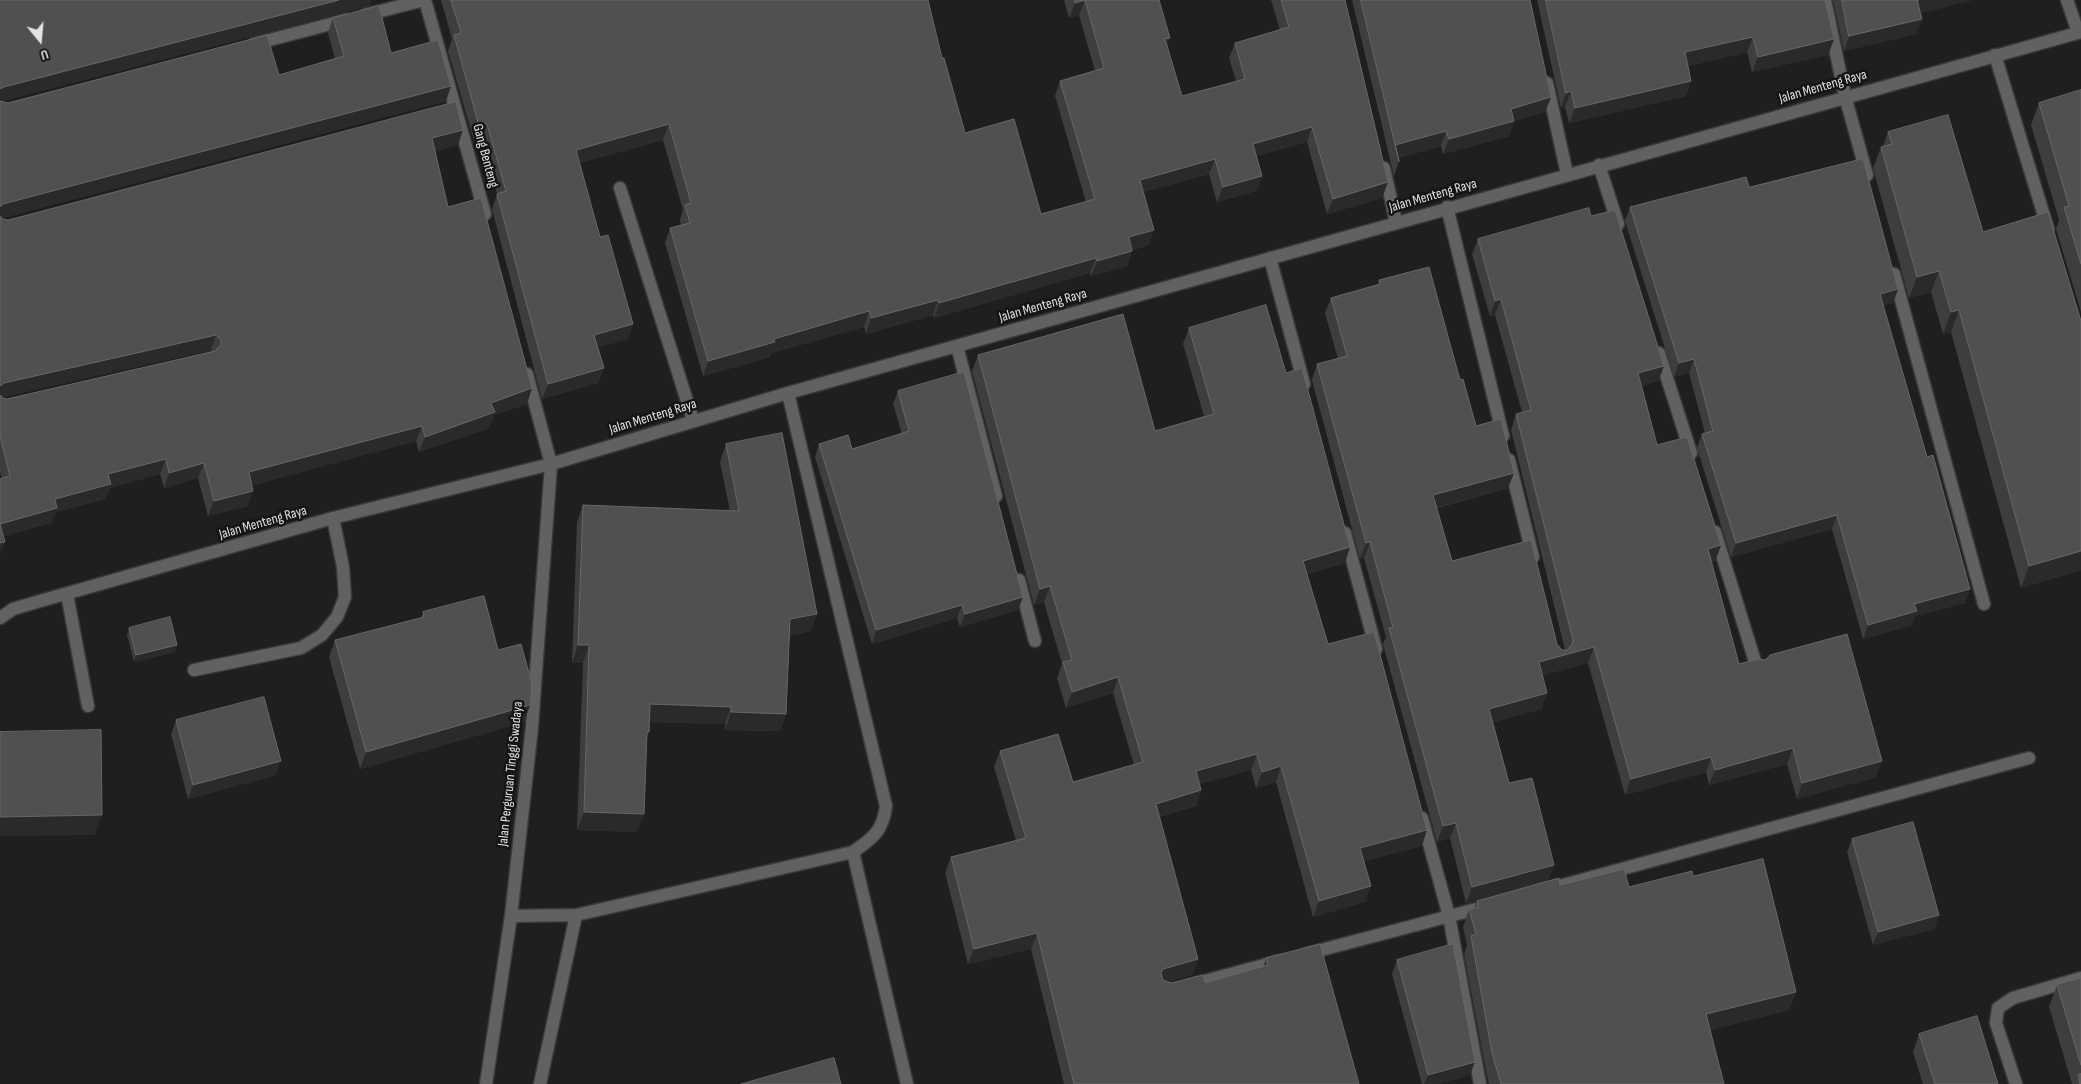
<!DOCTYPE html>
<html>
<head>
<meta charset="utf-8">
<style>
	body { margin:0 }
	#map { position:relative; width:2081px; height:1084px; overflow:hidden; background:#1e1f1e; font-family:"Sofia Sans Condensed",sans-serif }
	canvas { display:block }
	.north { position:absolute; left:15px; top:15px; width:50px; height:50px; -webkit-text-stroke:4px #151614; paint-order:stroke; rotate:163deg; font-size:14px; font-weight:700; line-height:20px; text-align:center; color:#e3e4e2 }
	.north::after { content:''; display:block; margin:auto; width:18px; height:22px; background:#e3e4e2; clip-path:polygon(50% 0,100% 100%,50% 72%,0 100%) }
</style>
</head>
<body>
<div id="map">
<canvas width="2081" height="1084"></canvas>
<div class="north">U</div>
</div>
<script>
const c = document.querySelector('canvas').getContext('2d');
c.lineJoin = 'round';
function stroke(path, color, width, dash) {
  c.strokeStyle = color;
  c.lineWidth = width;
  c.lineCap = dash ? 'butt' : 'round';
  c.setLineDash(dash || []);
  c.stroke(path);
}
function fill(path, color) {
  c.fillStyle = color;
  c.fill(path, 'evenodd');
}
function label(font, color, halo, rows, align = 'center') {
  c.font = font + ' "Sofia Sans Condensed",sans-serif';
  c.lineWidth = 5;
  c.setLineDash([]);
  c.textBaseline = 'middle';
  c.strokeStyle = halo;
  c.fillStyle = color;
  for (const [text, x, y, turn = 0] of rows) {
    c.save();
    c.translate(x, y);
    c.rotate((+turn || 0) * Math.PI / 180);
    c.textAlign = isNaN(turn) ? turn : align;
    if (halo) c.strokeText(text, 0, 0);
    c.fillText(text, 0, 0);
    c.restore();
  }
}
const minor = new Path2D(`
	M425 0 485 214
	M1825 0 1845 96 1867 175
	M2067 0 2078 32
	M365 15 424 0
	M254 44 346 20
	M1995 55 2048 229
	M1547 83 1567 174
	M1599 165 1618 224
	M1384 168 1396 222
	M620 188 693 420
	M1447 207 1503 436
	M1270 258 1304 384
	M1894 274 1984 604
	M957 346 996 496
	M1659 353 1691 453
	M788 393 886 806C883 831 873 838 853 852
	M1509 460 1533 557
	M1715 532 1757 668
	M1345 533 1376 649
	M1019 580 1035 641
	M67 594 88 706
	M0 618 13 609 40 601 333 518 551 464 788 393 2081 32
	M194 670 301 648 322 635 337 617 345 597 343 567 333 518
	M1422 818 1449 916 1480 1084
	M1552 888 2029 758
	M511 916 576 915 853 852 907 1084
	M1306 954 1484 907
	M1190 985 1279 961
	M486 1084 511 916 532 727 551 464 527 374
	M540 1084 576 915
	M2016 1084 1996 1023 1998 1008 2013 998 2081 978`);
stroke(minor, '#3a3b39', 15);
stroke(minor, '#606160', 12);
fill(new Path2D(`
	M0 0 371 1 369 6 2 101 8 103 279 75 335 59 328 33 333 18 391 53 451 86 446 101 2 218 3 219 8 220 458 145 435 151 448 207 527 404 494 415 489 428 419 452 416 441 252 485 248 506 208 516 198 478 164 488 160 474 110 488 105 499 56 512 51 523 3 536 0 554 2 479 0 472ZM211 350 212 352 7 399 3 398 2 397Z
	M441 0H928L942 58 965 133 1041 214 1086 202 1055 96 1060 81 1095 71 1079 15 1069 18 1064 0H1159L1167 45 1182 96 1236 81 1229 58 1235 43 1280 30 1271 0H1345L1388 182 1382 198 1327 214 1307 142 1256 156 1262 176 1256 191 1217 202 1209 174 1144 192 1149 245 1132 250 1127 266 1091 276 1090 273 934 318 933 315 866 334 864 327 771 353 770 357 703 376 665 243 670 228 681 225 680 220 683 210 663 140 579 163 600 237 633 324 628 339 598 347 604 368 598 383 542 399 492 209 497 194 481 139 474 141 448 51 452 39Z
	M1352 0H1530L1551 97 1545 112 1514 121 1509 136 1443 154 1441 146 1398 158 1399 161 1394 176Z
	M1537 0H1825L1834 39 1828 55 1752 72 1747 52 1688 66 1691 81 1686 96 1569 123 1565 107 1561 108Z
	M1833 0H1972L1920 13 1922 19 1916 34 1844 51Z
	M2081 90V312L2056 229 2059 220 2031 125 2039 103Z
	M1888 132 1983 232 2081 321V571V570L2021 588 1951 332 1943 334 1931 292 1909 298 1873 168 1881 147 1883 146Z
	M1749 187 1898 289 1893 303 1883 305 1927 457 1970 589 1965 603 1915 616 1912 625 1863 639 1832 529 1731 557 1697 448 1702 434 1705 433 1689 373 1674 377 1625 221 1630 207Z
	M1591 216 1664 366 1658 381 1642 386 1657 445 1721 545 1715 561 1711 562 1739 664 1876 777 1797 799 1787 764 1709 785 1706 772 1625 795 1588 663 1543 675 1542 709 1493 722 1509 783 1554 865 1548 881 1466 903 1450 838 1437 842 1383 644 1386 637 1364 558 1360 559 1312 380 1317 364 1338 359 1325 313 1331 298 1378 285 1379 280 1460 380 1476 426 1508 488 1437 508 1452 561 1557 644 1562 650H1565L1511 430 1516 414 1522 412 1495 315 1490 316 1472 254 1478 239Z
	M1189 328 1286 373 1345 563 1307 574 1328 644 1422 846 1364 861 1371 886 1365 902 1313 917 1276 782 1256 788 1251 770 1200 784 1201 790 1196 806 1159 817 1198 959 1192 975 1168 982 1171 983H1205L1263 967 1266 958 1359 1084H1064L1031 949 968 964 945 873 951 857 1016 841 994 767 1000 751 1073 782 1134 765 1113 693 1066 708 1057 678 1062 664 1044 602 1034 605 972 371 978 355 1155 431 1204 416 1183 344Z
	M898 391 1018 610 960 627 957 618 872 644 815 457 819 444 852 449 902 434 893 404Z
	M726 444 811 631 789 636 786 714 780 731 725 730V724L649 722 647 737 637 832 577 830 583 663H572L577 522 583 505 730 511 720 462Z
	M423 612 498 650 530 705 524 722 360 769 329 657 335 640 421 618Z
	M129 628 177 645 175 652 134 662 127 635Z
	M176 720 276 775 188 799 171 734Z
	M1852 839 1939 915 1934 929 1873 945 1847 852Z
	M1693 876 1796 992 1789 1010 1710 1030 1724 1084H1489L1486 1071 1464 954 1467 945 1463 927 1469 909 1474 908 1477 901 1560 885 1629 887Z
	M1397 960 1470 1075 1438 1084H1422L1392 974Z
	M2081 978V1084H2072L2049 1007 2057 985Z
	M1919 1034 1998 1084H1923L1913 1052Z`), '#3d3f3d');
fill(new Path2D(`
	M338 0H374L371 1 369 6 0 102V89L4 87Z
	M1085 0 1079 15 1069 18 1075 3Z
	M1917 0H1972L1912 16Z
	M1922 19 1916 34 1844 51 1849 36Z
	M1753 37 1747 52 1679 68 1685 52Z
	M1170 38 1164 53 1165 39Z
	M1834 39 1828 55 1752 72 1758 57Z
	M1691 81 1686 96 1569 123 1575 108Z
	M451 86 446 101 0 219V207L3 204Z
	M1571 91 1565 107 1561 108 1566 93Z
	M1551 97 1545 112 1514 121 1509 136 1443 154 1449 139 1511 109Z
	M487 124 481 139 474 141 479 126Z
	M669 124 663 140 570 166 576 150Z
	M1312 127 1307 142 1247 159 1253 144Z
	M463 130 458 145 426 153 432 138Z
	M1446 131 1441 146 1398 158 1395 145Z
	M1215 159 1209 174 1134 195 1140 180Z
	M1262 176 1256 191 1217 202 1223 187Z
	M1388 182 1382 198 1327 214 1333 199Z
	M1154 230 1149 245 1123 252 1129 237Z
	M1132 251 1127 266 1091 276 1097 261Z
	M1096 258 1090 273 934 318 939 303Z
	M1939 271 1931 292 1909 298 1917 277Z
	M1898 289 1893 303 1875 308 1880 294Z
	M1501 299 1495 315 1490 316 1495 301Z
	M938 300 933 315 866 334 871 318Z
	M1959 310 1951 332 1943 334 1951 312Z
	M869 311 864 327 771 353 770 357 703 376 708 361 774 339Z
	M633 324 628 339 589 350 594 335Z
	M216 335 211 350 0 398V386L4 383Z
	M1694 359 1689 373 1674 377 1679 363Z
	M1664 366 1658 381 1633 389 1638 373Z
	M604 368 598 383 542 399 548 384Z
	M532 388 527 404 494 415 489 428 419 452 425 437 491 403Z
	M422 426 416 441 244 488 249 472Z
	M166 459 160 474 110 488 105 499 56 512 51 523 0 537V524L108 474Z
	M204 463 198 478 164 488 169 473Z
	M1514 473 1508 488 1427 510 1433 495Z
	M253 491 248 506 208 516 214 501Z
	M1837 515 1832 529 1731 557 1736 543Z
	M5 542 0 554V543Z
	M1370 542 1364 558 1360 559 1366 543Z
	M1721 545 1715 561 1702 564 1708 549Z
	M1350 547 1345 563 1298 577 1303 561Z
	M2081 551V570L2021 588 2029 566Z
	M1050 586 1044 602 1034 605 1040 589Z
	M1970 589 1965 603 1915 616 1912 625 1863 639 1868 625 1914 604Z
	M1023 597 1018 610 960 627 965 614Z
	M962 605 957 618 872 644 876 630Z
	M817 614 811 631 783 637 790 619Z
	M177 645 175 652 134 662 136 655Z
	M578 645H589L583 663H572Z
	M1594 647 1588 663 1533 678 1539 662Z
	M1118 677 1113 693 1066 708 1072 692Z
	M1547 693 1542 709 1484 725 1489 709Z
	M650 704 731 707 725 724 643 722Z
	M530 705 524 722 360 769 366 752Z
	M731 712 786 714 780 731 725 730Z
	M1793 748 1787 764 1709 785 1715 770Z
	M1257 754 1251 770 1190 787 1196 771Z
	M1711 757 1706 772 1625 795 1631 779Z
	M281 761 276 775 188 799 193 785Z
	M1882 761 1876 777 1797 799 1802 783Z
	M1281 766 1276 782 1256 788 1262 772Z
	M1201 790 1196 806 1150 819 1156 804Z
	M584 812 644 814 637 832 577 830Z
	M102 815 95 835 0 836V817Z
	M1456 823 1450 838 1437 842 1443 826Z
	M1427 830 1422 846 1355 864 1360 848Z
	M1554 865 1548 881 1466 903 1472 887Z
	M1371 886 1365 902 1313 917 1319 901Z
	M1939 915 1934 929 1873 945 1878 932Z
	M1037 933 1031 949 968 964 974 949Z
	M1198 959 1192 975 1158 985 1161 973 1163 969Z
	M1796 992 1789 1010 1699 1033 1706 1014Z
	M1475 1062 1470 1075 1438 1084H1424L1428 1075Z`), '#292b29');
const building = new Path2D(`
	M0 0H339L4 87 0 89Z
	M451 0H928L942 58H944L965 133 1014 119 1041 214 1095 199 1060 81 1104 68 1085 0 1075 3 1074 0H1159L1170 38 1165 39 1182 96 1245 79 1235 43 1289 27 1281 0H1345L1388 182 1333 199 1312 127 1253 144 1262 176 1223 187 1215 159 1140 180 1154 230 1129 237 1132 251 1097 261 1096 258 939 303 938 300 871 318 869 311 774 339 775 342 708 361 670 228 690 223 685 205 691 203 669 124 576 150 600 237 608 235 633 324 594 335 604 368 548 384 497 194 506 191 487 124 479 126 454 35 461 33Z
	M1361 0H1530L1551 97 1511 109 1514 121 1449 139 1446 131 1395 145 1399 161Z
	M1546 0H1825L1834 39 1758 57 1753 37 1685 52 1691 81 1575 108 1571 91 1566 93Z
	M1842 0H1919H1917L1922 19 1849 36Z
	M379 6 391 53 438 40 451 86 3 204 0 207V101L8 103 267 35 279 75 344 56 333 18Z
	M2081 90V264L2064 207 2069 206 2039 103Z
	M456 102 463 130 432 138 448 207 481 198 532 388 491 403 495 412 425 437 422 426 249 472 253 491 214 501 204 463 169 473 166 459 108 474 111 484 55 499 57 508 0 524V479L10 476 0 436V395L3 398 7 399 215 351 221 345V340L216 335 4 383 0 386V216L3 219 8 220Z
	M1948 115 1983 232 2048 212 2081 321V551L2029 566 1959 310 1951 312 1939 271 1917 277 1881 147 1892 144 1888 132Z
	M1863 159 1898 289 1880 294 1927 457 1933 455 1970 589 1914 604 1917 611 1868 625 1837 515 1736 543 1702 434 1713 431 1694 359 1679 363 1630 207 1746 177 1749 187Z
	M1589 208 1591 216 1615 210 1664 366 1638 373 1657 445 1687 437 1721 545 1708 549 1739 664 1758 659 1765 660 1770 655 1847 634 1882 761 1802 783 1793 748 1715 770 1711 757 1631 779 1594 647 1539 662 1547 693 1489 709 1509 783 1532 778 1554 865 1472 887 1456 823 1443 826 1389 628 1393 627 1370 542 1366 543 1317 364 1347 356 1331 298 1380 284 1379 280 1429 267 1460 380 1463 379 1476 426 1501 419 1514 473 1433 495 1452 561 1531 540 1557 644 1562 650H1567L1572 645 1573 640 1516 414 1531 410 1501 299 1495 301 1478 239Z
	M1266 305 1286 373 1302 368 1350 547 1303 561 1328 644 1374 632 1427 830 1360 848 1371 886 1319 901 1281 766 1262 772 1257 754 1196 771 1201 790 1156 804 1198 959 1163 969 1161 973 1163 980 1171 983 1203 975 1205 983 1268 965 1266 958 1320 944 1359 1084H1074L1037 933 974 949 951 857 1026 838 1000 751 1058 734 1073 782 1143 762 1118 677 1072 692 1063 662 1072 660 1050 586 1040 589 978 355 1123 314 1155 431 1214 414 1189 328Z
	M964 372 1023 597 965 614 962 605 876 630 819 444 848 435 852 449 909 431 898 391Z
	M782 433 817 614 790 619 786 714 731 712V707L650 704 649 732H647L644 814 584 812 589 645H578L583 505 739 511 726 444Z
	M0 524 5 542 0 543Z
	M484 596 498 650 521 644 532 684 530 705 366 752 335 640 424 617 423 612Z
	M170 617 177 645 136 655 129 628Z
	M264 697 281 761 193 785 176 720Z
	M101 730 102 815 0 817V732Z
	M1913 822 1939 915 1878 932 1852 839Z
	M1763 859 1796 992 1706 1014 1724 1084H1501L1492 1053 1471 936 1476 934 1469 909 1478 907 1477 901 1559 878 1560 885 1624 869 1629 887 1692 871 1693 876Z
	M1453 944 1475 1062 1428 1075 1397 960Z
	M2081 978V1065L2057 985Z
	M1977 1016 1998 1084H1935L1919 1034Z
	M834 1058 841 1084H741Z
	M2081 1074V1084H2080L2078 1075Z`);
fill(building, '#4f514f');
stroke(building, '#666866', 1);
label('14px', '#e3e4e2', '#151614', [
	["Jalan Menteng Raya",1823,87,-16],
	["Gang Benteng",485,156,75],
	["Jalan Menteng Raya",1433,196,-16],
	["Jalan Menteng Raya",1043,306,-16],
	["Jalan Menteng Raya",653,417,-17],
	["Jalan Menteng Raya",263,523,-16],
	["Jalan Perguruan Tinggi Swadaya",511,774,-84]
]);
</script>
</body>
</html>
